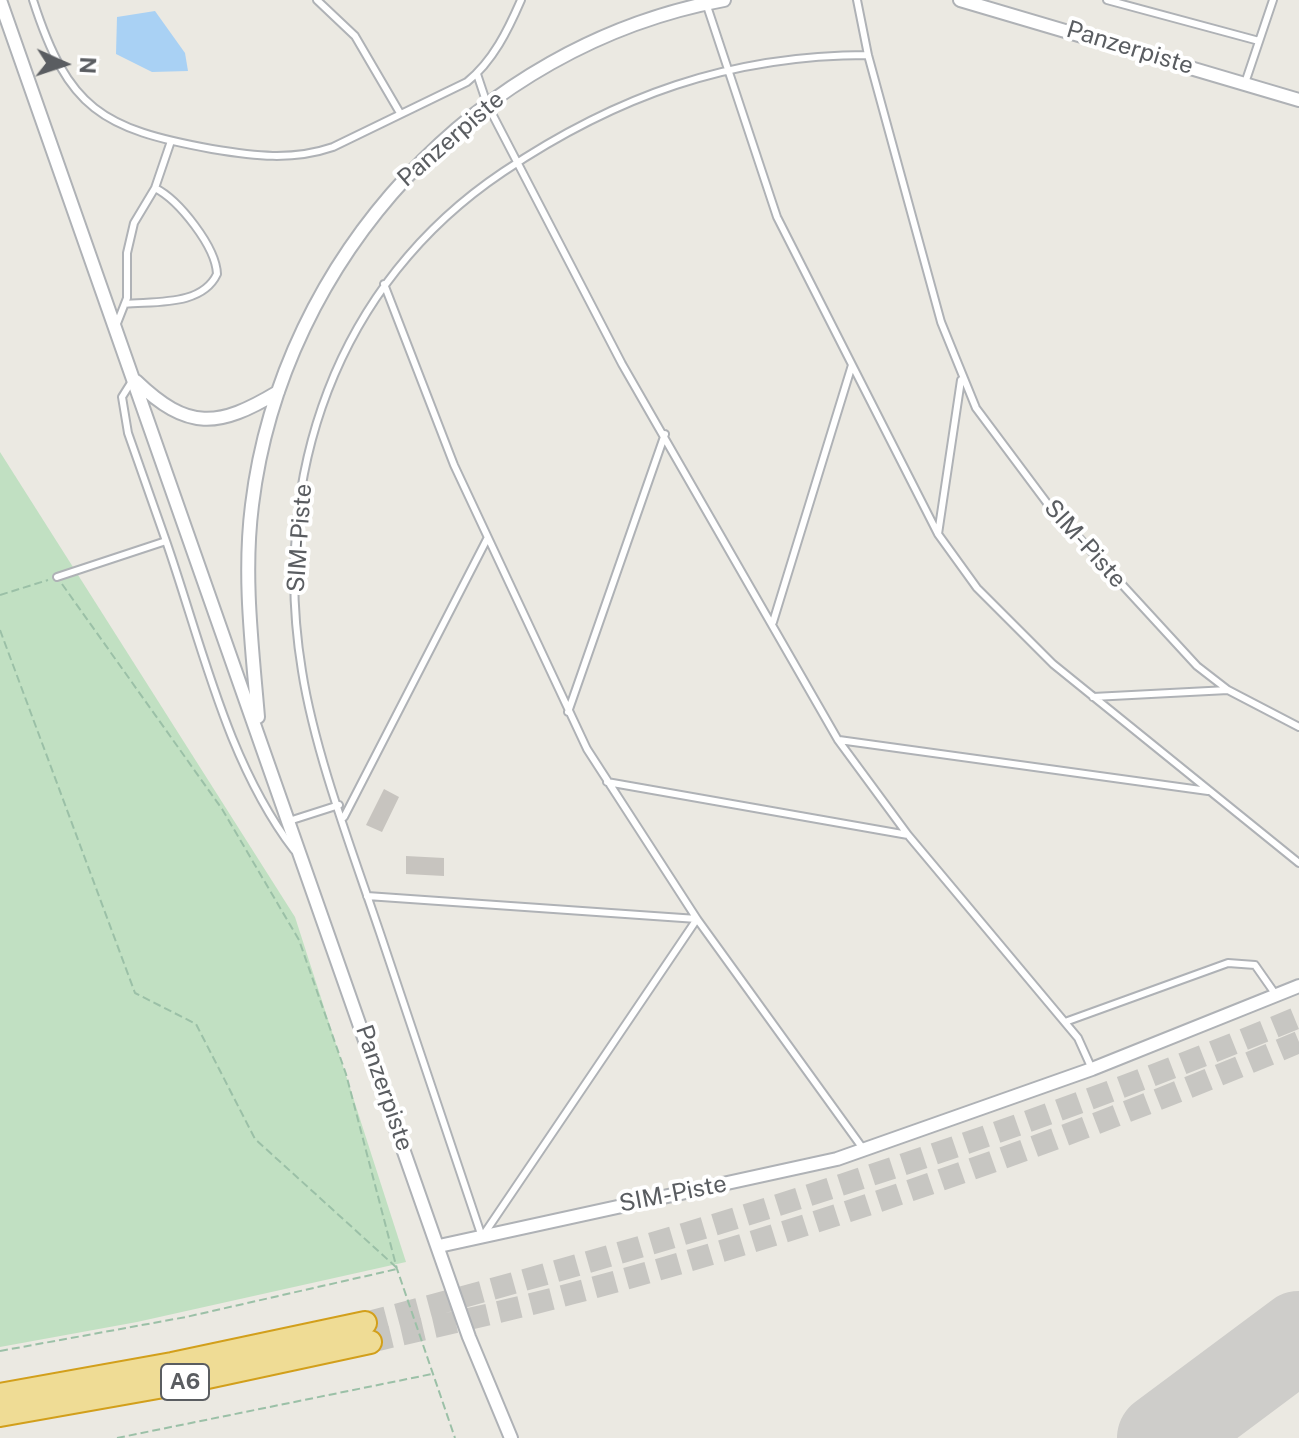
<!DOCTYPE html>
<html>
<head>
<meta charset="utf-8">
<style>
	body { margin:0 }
	#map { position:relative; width:1299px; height:1438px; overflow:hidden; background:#ebe9e2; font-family:"Public Sans",sans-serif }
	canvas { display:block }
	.north { position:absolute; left:24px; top:24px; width:80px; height:80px; -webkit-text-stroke:6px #fff; paint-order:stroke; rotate:93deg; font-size:22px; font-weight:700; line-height:32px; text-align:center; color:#5a5d61 }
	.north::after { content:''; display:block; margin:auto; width:28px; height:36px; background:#5a5d61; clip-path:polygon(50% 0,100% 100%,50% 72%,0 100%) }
</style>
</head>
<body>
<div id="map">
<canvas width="1299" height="1438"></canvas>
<div class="north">N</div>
</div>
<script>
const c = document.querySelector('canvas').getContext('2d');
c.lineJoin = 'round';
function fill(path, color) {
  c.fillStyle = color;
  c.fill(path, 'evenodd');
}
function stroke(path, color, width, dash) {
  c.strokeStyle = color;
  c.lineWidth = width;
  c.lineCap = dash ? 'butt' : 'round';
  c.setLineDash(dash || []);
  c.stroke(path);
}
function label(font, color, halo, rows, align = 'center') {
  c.font = font + ' "Public Sans",sans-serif';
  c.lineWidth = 8;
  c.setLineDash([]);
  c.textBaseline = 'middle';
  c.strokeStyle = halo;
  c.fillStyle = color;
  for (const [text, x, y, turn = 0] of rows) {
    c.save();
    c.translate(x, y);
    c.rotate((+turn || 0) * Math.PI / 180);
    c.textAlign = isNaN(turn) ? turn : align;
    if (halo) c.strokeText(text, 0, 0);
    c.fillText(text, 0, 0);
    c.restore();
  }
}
fill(new Path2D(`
	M0 452 295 917 406 1262 137 1322 0 1347Z`), '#c1e0c2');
fill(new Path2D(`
	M155 11 185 53 188 71 152 72 116 54 117 17Z`), '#a9d1f4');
stroke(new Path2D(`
	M1162 1438 1299 1336`), '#cecdca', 90);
fill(new Path2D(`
	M384 789 399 797 382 832 366 825Z
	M406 856 444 858V876L406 874Z`), '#c7c4bf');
stroke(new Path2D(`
	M365 1323C683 1240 995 1143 1299 1017
	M370 1342C436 1326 504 1312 570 1294 818 1228 1062 1142 1299 1042`), '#c7c6c2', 22, [22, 11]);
const lane = new Path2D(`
	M33 0C68 109 102 129 212 149 254 156 292 161 333 147L467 82C493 61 508 30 521 0
	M317 0 355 36 400 113
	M857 0 868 55 941 322 976 408 1047 503 1197 666 1228 690 1299 727
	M1107 0 1259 41
	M707 6 777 217 938 534 977 588 1053 664 1299 863
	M477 74 487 104 622 364 838 740 908 835 1078 1038 1092 1069
	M1245 83 1273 0
	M384 284 454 465 587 749 697 919 864 1150
	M125 304C156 301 202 306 217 274 216 247 179 200 155 188
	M116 326 127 298V253L134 223 155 188 171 141
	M938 534 961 380
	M166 541C202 645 227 762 294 850
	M57 577 166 541 128 433 122 397 134 378
	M773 622 852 365
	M1093 697 1228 690
	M568 712 665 434
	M839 740 1208 791
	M607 782 908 835
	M344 817 487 539
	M289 821 339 805
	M367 896 697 919
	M1065 1022 1228 963 1255 965 1276 995
	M484 1234 697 919
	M482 1237C448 1136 414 1035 380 933 353 853 315 754 302 671 270 477 336 284 503 172 616 96 730 55 868 55`);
const street = new Path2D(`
	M0 0 469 1337 511 1438
	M960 0 1299 100
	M136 381C188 431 218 428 278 392
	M258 717C252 646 243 576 252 505 282 258 478 45 724 0
	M439 1246 837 1159 1092 1069 1299 986`);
const highway = new Path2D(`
	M0 1395 172 1364 365 1323
	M0 1415 175 1384 370 1342`);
stroke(lane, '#afb2b6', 10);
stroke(street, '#afb2b6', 16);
stroke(highway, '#d29f1b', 26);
stroke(new Path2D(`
	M62 584 222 809 299 940 346 1074 397 1269 455 1438
	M0 595 48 580
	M0 630 135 993 196 1024 255 1139 397 1268
	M0 1351 186 1317 397 1269
	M117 1438 432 1374`), '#9bc0a7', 2, [8, 4]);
stroke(lane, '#fff', 6);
stroke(street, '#fff', 12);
stroke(highway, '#efdc95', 22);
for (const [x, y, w] of [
	[185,1382,48]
]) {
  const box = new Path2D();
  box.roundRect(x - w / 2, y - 18, w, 36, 6);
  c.fillStyle = '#fff';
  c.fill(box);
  stroke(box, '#5a5d61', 2);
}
label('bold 22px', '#5a5d61', null, [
	["A6",185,1382]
]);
label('24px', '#5a5d61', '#fff', [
	["Panzerpiste",1130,48,17],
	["Panzerpiste",451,139,-41],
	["SIM-Piste",300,538,-86],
	["SIM-Piste",1085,544,48],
	["Panzerpiste",384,1088,71],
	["SIM-Piste",673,1194,-11]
]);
</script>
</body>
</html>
